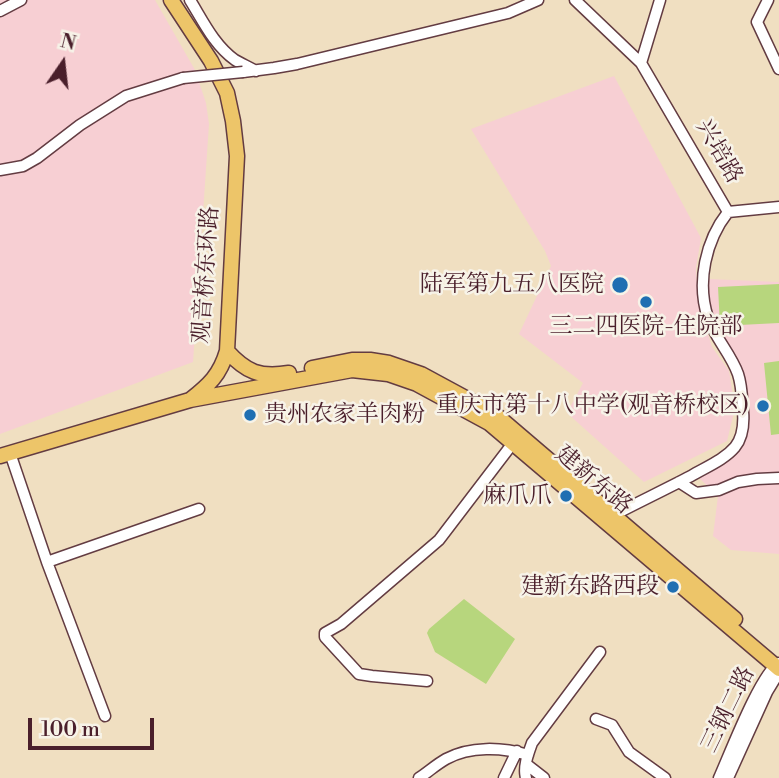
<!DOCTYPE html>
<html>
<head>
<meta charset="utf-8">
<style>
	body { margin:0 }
	#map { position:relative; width:779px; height:778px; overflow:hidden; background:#f0dfc1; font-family:"Libre Bodoni",serif }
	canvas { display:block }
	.north { position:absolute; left:28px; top:28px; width:70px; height:70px; -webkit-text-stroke:5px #f7f3e8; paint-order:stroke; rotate:14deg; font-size:19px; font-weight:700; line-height:28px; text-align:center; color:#4a1f2b }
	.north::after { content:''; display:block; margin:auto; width:24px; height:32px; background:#4a1f2b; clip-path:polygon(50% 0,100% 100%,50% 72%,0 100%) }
	.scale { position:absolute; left:28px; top:718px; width:126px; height:32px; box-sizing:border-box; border:4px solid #4a1f2b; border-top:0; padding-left:9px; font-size:21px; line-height:24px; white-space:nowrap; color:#4a1f2b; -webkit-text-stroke:5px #f7f3e8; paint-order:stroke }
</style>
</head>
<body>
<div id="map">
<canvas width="779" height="778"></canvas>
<div class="north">N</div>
<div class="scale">100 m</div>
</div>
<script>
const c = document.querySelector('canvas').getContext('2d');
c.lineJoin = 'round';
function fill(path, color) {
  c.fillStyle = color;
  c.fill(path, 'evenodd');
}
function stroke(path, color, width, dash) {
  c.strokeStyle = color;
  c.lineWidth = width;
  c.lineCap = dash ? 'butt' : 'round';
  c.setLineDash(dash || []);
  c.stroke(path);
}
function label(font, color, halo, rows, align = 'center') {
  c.font = font + ' "Libre Bodoni","Noto Serif SC",serif';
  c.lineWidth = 5;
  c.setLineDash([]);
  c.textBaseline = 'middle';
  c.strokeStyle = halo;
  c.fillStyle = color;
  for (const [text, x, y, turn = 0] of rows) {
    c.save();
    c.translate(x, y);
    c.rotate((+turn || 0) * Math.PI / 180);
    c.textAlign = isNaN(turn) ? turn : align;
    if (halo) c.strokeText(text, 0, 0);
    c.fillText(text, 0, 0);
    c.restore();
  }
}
fill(new Path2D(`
	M0 0H155L195 70 206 103 209 124 193 362 0 434Z
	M614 76 701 238 696 268 698 302 712 347 729 371 735 408 727 441 644 482 567 413 583 383 519 334 551 266 545 251 471 129Z
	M709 279 779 282V554L731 550 713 536 718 496 698 477 740 447 745 388 712 314 709 298Z`), '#f7cfd3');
fill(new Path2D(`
	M779 284V323L720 326 718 287Z
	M779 361V434L771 435 764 363Z
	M464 599 515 639 486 684 435 652 427 633 429 629Z`), '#b7d67d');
const minor = new Path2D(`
	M190 0C203 21 214 45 235 60 242 64 249 67 256 71
	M575 0 641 63 728 212C706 240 696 282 708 318 715 338 731 354 738 374 742 386 742 399 743 411 744 423 743 437 735 447 724 460 706 467 691 476 664 490 637 503 610 517
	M768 0 757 22 779 69
	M0 11 21 0
	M641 63 660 0
	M243 72 274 68 297 64 508 13 538 0
	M0 170 23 166 37 158 80 125 126 96 183 78
	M728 212 779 207
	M10 453 47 562 105 716
	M679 482 696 493 719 490 738 482 757 479 779 478
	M47 562 199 509
	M427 681 372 676 359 674 325 637V633L341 624 439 540 513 443
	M596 719 612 725 629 752 665 778
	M526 764 544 778
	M419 778C428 772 437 764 446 759 470 746 502 747 528 755
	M504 778 517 751
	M526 778C523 767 528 754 532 743L600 652
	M719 778C729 756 761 672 779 663
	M728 778 767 692 779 672`);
const major = new Path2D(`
	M227 351C246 372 260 378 289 373
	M312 368 352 360H370L389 363 421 374 495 414 735 619
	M190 400 352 370 388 374 417 384 489 423 779 669
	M0 456 190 400C209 385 220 375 227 351L237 156 233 121 227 93 211 61 171 0`);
stroke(minor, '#633c42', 13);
stroke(major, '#633c42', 17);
stroke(minor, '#fff', 10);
stroke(major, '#edc569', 14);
const minorBridge = new Path2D(`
	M183 78 243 72`);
stroke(minorBridge, '#633c42', 13, []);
stroke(minorBridge, '#fff', 10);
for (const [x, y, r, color] of [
	[620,285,9,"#1f6fb2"],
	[646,302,7,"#1f6fb2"],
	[763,406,7,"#1f6fb2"],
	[250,415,7,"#1f6fb2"],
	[566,496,7,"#1f6fb2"],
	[673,587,7,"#1f6fb2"]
]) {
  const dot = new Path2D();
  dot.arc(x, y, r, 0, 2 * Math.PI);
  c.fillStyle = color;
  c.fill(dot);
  stroke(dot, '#f7f3e8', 2.5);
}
label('23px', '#4a1f2b', '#f7f3e8', [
	["兴培路",718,152,60],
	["观音桥东环路",207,275,-86],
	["建新东路",593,481,40],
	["三钢二路",729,710,-64]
]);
label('23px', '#4a1f2b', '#f7f3e8', [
	["陆军第九五八医院",604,285],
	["三二四医院-住院部",646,327,"center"],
	["重庆市第十八中学(观音桥校区)",749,406],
	["贵州农家羊肉粉",264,415,"left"],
	["麻爪爪",552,496],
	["建新东路西段",659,587]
], 'right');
</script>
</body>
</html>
